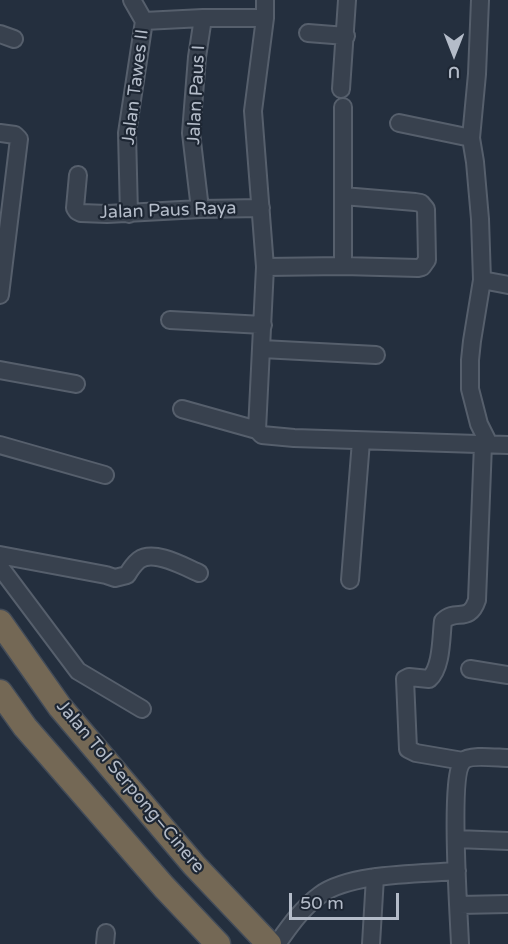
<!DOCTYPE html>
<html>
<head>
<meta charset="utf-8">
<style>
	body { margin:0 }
	#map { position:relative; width:508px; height:944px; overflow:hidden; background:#242f3e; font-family:"Varela Round",sans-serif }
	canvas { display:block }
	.north { position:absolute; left:424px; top:24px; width:60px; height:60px; -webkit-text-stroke:4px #1d2633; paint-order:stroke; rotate:180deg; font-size:16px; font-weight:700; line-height:24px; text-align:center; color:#b4bcc9 }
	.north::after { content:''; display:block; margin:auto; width:21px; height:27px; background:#b4bcc9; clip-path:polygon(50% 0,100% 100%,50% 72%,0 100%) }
	.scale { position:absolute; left:289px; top:893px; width:110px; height:27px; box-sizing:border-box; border:3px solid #b4bcc9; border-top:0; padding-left:8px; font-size:18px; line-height:21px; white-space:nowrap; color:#b4bcc9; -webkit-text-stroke:4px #1d2633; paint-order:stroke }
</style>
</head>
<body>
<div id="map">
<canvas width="508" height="944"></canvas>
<div class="north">U</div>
<div class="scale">50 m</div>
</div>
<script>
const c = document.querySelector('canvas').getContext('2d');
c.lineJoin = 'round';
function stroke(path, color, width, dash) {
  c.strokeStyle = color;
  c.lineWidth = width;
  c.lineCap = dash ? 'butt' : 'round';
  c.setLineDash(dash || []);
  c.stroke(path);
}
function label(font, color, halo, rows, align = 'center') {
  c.font = font + ' "Varela Round",sans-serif';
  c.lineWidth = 4.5;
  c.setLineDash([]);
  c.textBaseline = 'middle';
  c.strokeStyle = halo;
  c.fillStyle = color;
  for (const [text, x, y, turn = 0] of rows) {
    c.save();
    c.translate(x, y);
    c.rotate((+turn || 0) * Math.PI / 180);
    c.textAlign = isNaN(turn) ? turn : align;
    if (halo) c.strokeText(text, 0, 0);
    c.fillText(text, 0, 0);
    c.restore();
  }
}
const minor = new Path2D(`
	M480 0 477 74 471 138 475 162 480 219 482 280 472 341 470 360V389L479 424 489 444
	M144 21 203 18H265
	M308 33 346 36
	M0 34 14 39
	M341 89 347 0
	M399 123 471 138
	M0 133 15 135 19 139 0 295
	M78 175 75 208 77 211 81 213 107 214 200 209 261 208
	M343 196 415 202 421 203 426 209 427 260 422 267 418 268 343 266
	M200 209 191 133 197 57 203 18
	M129 214 127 133 144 21 132 0
	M265 267 343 266V107
	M482 280 508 285
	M170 320 263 325
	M262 349 376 355
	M0 370 76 384
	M182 409 257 430 262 435 294 438 508 445
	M257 430 265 267 253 111 265 18V0
	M0 445 105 475
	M0 555 106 575 115 578 127 575C130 570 134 564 139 560 154 549 185 567 199 573
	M0 567 78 671 142 709
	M350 580 361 441
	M470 669 508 675
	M463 761 416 753 408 749 405 679 409 677 429 679C442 668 441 637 443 621 456 608 469 624 477 600L483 444
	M456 839 508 841
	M459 905 508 904
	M105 944 106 933
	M277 944C289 927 302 908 320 895 350 873 419 874 457 871
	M371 944 375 877
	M460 944C459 917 449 775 463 761 470 754 498 758 508 758`);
const highway = new Path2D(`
	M0 622 60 707 194 865 269 944
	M0 692 25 727 164 887 218 944`);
stroke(minor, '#565f6c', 20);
stroke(highway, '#434c59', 27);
stroke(minor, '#38414e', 16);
stroke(highway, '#746855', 24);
label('18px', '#b4bcc9', '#1d2633', [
	["Jalan Tawes II",136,87,-83],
	["Jalan Paus I",197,95,-87],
	["Jalan Paus Raya",168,211,-2],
	["Jalan Tol Serpong–Cinere",130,787,50]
]);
</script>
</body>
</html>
